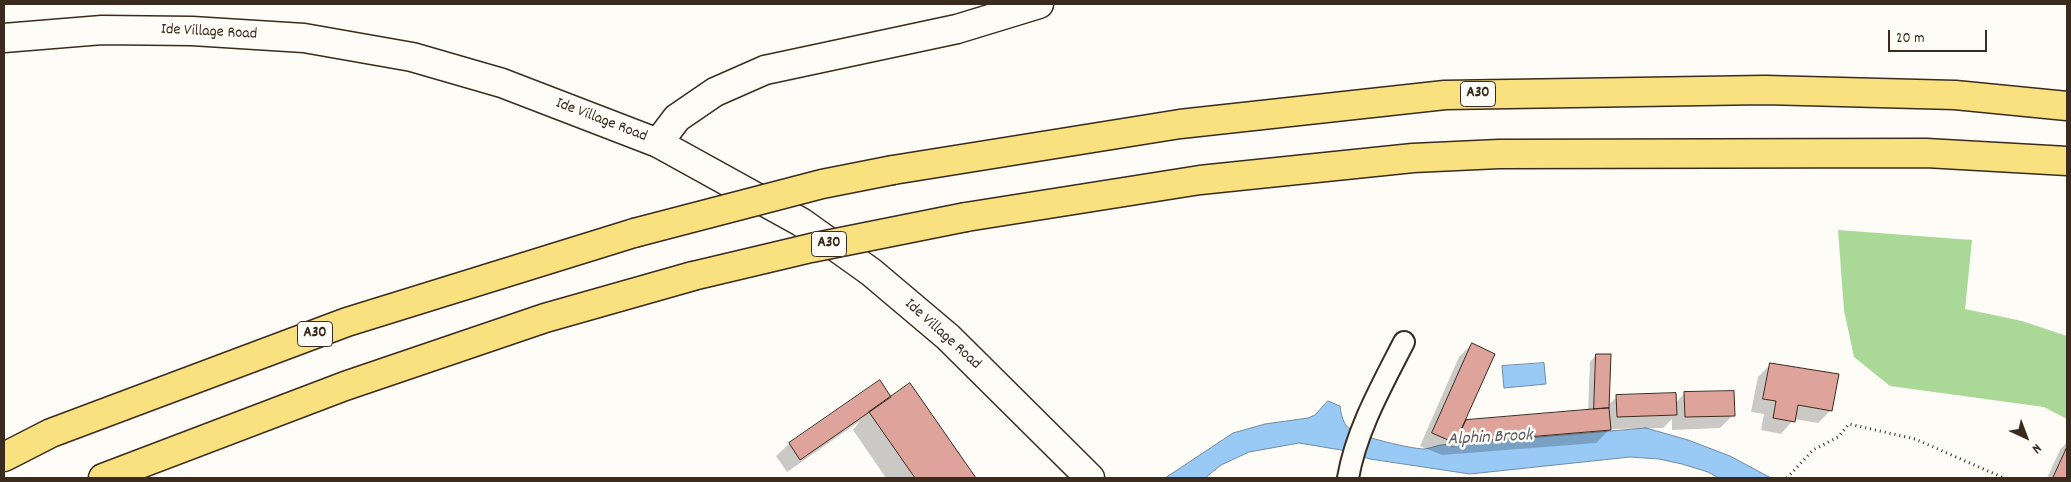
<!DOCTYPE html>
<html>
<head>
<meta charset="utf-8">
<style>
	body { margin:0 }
	#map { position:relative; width:2071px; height:482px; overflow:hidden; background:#fdfcf7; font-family:Dekko,sans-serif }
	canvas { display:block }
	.frame { position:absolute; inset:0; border:5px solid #3b2a1e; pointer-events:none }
	.north { position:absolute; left:2001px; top:412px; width:50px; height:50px; -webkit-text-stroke:4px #fdfcf7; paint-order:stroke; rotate:137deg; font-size:14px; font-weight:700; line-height:20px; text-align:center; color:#3b2a1e }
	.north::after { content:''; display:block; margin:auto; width:18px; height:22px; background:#3b2a1e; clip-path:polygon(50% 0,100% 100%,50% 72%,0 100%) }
	.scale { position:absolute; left:1888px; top:30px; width:99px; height:22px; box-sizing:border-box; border:2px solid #3b2a1e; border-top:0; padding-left:6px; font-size:15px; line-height:18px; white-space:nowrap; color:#3b2a1e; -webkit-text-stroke:4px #fdfcf7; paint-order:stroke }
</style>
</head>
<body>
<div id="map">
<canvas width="2071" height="482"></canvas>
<div class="frame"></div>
<div class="north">N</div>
<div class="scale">20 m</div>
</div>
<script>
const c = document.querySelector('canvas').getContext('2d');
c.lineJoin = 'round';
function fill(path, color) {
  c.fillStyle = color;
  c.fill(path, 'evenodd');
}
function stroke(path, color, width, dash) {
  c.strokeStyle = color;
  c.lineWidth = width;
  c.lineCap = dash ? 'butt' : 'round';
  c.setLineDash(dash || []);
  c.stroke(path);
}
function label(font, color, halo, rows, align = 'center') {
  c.font = font + ' Dekko,sans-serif';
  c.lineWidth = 5;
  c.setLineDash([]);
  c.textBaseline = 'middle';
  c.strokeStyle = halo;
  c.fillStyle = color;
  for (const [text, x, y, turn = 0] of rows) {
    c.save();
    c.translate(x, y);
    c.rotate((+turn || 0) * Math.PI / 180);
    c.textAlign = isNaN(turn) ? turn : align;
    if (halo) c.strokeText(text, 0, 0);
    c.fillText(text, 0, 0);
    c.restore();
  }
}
fill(new Path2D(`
	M1838 230 1972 240 1965 309 2022 321 2067 336V419L2044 407 1890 386 1854 357 1844 310Z`), '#aad897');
const water = new Path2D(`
	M1544 363 1546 384 1504 388 1502 366Z
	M1328 401 1340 406C1341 414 1343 425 1351 430 1361 437 1412 449 1424 449 1435 448 1443 441 1454 447L1456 444 1646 428 1688 440 1730 456 1771 478H1719L1708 472 1682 464 1659 459 1630 457 1470 474 1370 459 1341 450 1299 443 1249 452 1221 465 1205 478H1165L1233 433 1265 424 1308 418 1315 415Z`);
fill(water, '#98caf5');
stroke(water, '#738a9f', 1);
fill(new Path2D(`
	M1472 344 1464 421 1588 411 1590 362 1596 355 1608 405 1617 397 1675 403 1684 394 1733 415 1720 428 1672 430V419L1663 428 1610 429 1596 443 1442 455 1420 446 1459 357Z
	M1771 364 1831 410 1818 423 1794 419 1781 434 1761 430 1764 414 1751 412 1758 377Z
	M879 382 890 399 910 385 974 478H886L853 430 860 421 787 472 776 456 789 444Z
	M2067 442V478H2047L2060 450Z`), '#0003');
const building = new Path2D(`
	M1472 343 1495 354 1455 443 1432 433Z
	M1596 354H1611L1609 408 1594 409Z
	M1770 363 1839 374 1832 411 1798 405 1795 422 1773 418 1776 401 1763 399Z
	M880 380 891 397 800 460 789 443Z
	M910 383 976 478H915L869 412Z
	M1734 391 1735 416 1685 417 1684 392Z
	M1676 393 1677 415 1617 417 1616 395Z
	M1609 408 1611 430 1455 443 1466 420Z
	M2067 447V478H2053Z`);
fill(building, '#dea49c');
stroke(building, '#3b2a1e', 1);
const lane = new Path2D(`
	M1348 478C1356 431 1382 385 1404 342`);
const street = new Path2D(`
	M658 143 677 118 715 92 765 70 957 29 1039 4`);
const secondary = new Path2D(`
	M4 38 102 30 192 31 304 38 412 57 502 83 658 143 801 222 871 272 948 337 1090 478`);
const highway = new Path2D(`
	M893 170 1180 124 1445 95 1765 90 1955 95 2067 106
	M966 217 1200 180 1413 158 1499 154 1926 153 2067 161
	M4 457 51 433 347 322 634 233
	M103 478 345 386 545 318 693 276`);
stroke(lane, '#3b2a1e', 24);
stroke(street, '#3b2a1e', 31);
stroke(secondary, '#3b2a1e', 31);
stroke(highway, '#3b2a1e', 31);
stroke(new Path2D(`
	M1787 478 1813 450 1838 437 1849 424 1915 439 2004 478`), '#3b2a1e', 3, [1, 4]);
stroke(lane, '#fdfcf7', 20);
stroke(street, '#fdfcf7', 28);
stroke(secondary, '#fdfcf7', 28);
stroke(highway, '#fae180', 28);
const highwayBridge = new Path2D(`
	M634 233 822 184 893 170
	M693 276 811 248 966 217`);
stroke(highwayBridge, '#3b2a1e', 31, []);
stroke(highwayBridge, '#fae180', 28);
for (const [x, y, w] of [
	[1478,94,35],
	[829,244,35],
	[315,334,35]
]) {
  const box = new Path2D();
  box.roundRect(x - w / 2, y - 12.5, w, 25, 4);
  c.fillStyle = '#fdfcf7';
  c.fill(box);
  stroke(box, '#3b2a1e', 1);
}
label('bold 15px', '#3b2a1e', null, [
	["A30",1478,94],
	["A30",829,244],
	["A30",315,334]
]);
label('16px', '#3b2a1e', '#fdfcf7', [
	["Ide Village Road",209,33,3],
	["Ide Village Road",601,121,21],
	["Ide Village Road",942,335,42]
]);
label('italic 18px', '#575a5e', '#fdfcf7', [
	["Alphin Brook",1490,439,-3]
]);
</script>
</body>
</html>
